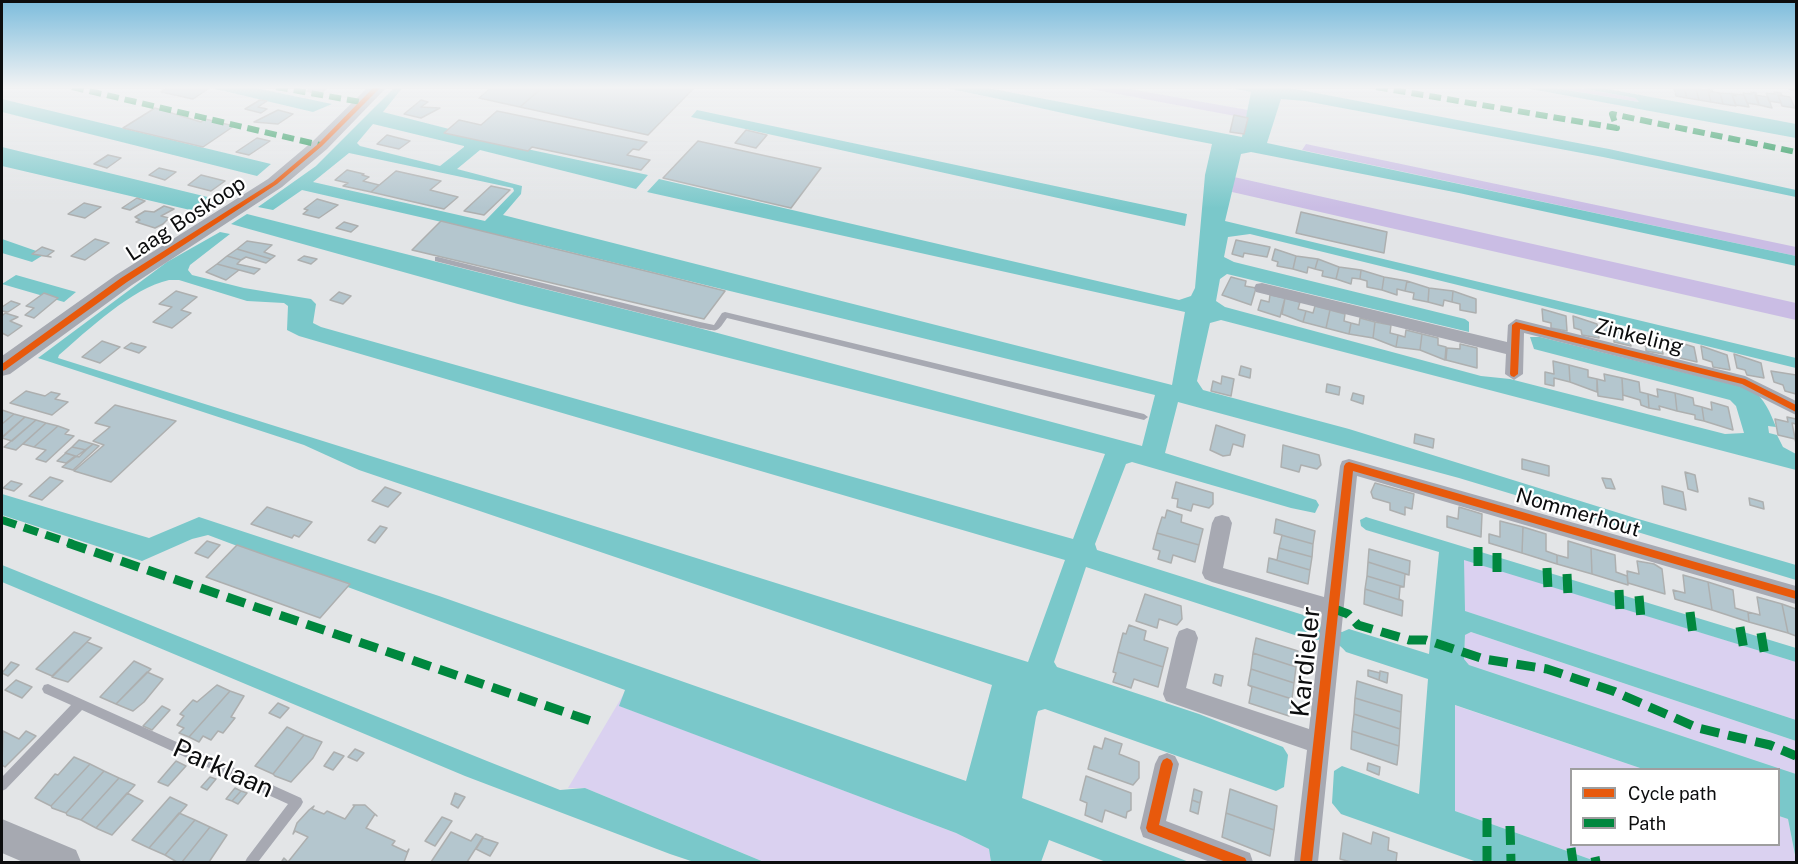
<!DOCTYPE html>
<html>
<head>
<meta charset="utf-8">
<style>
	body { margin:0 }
	#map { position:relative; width:1798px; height:864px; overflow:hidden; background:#e3e5e7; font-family:"Public Sans",sans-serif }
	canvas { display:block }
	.frame { position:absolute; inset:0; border:3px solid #0c0d0e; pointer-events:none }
	.legend { position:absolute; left:1570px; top:768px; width:210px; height:78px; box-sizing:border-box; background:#fff; border:2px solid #9e9e9f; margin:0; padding:8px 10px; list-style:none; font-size:18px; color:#0c0d0e }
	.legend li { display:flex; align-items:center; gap:12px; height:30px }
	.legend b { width:30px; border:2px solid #9e9e9f }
</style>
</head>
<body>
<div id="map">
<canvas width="1798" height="864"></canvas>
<div class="frame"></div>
<ul class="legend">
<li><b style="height:8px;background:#e8590c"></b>Cycle path</li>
<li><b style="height:8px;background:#00873e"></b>Path</li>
</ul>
</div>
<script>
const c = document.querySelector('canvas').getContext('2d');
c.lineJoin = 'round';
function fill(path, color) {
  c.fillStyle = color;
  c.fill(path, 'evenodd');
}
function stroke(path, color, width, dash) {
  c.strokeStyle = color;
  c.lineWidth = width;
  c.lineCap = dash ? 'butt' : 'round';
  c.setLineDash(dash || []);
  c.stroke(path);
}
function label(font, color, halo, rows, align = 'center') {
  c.font = font + ' "Public Sans",sans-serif';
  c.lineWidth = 4.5;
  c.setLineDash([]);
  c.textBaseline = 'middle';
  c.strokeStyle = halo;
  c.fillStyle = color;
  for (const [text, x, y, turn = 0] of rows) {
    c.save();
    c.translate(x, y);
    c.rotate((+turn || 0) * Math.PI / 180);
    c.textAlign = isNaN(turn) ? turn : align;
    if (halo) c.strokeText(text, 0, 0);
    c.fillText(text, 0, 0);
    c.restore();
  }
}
fill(new Path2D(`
	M1464 559 1796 662V720L1464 611Z
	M1471 632 1796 741V774L1469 665 1464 659 1465 635Z
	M626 690 620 706 956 833 989 849 991 862H764L585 788H568Z
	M1454 705 1643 769 1572 770V844H1778L1779 816 1788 819 1796 862H1598L1455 811Z`), '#dad1f0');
fill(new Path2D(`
	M1080 87H1119L1248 110 1246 118Z
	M1549 87H1575L1635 98 1639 102Z
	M1306 144 1796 247V256L1302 150Z
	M1234 177 1796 303V320L1232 192Z`), '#cabde4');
fill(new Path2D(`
	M207 87H251L332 104 313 112Z
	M395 87H403L383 112 527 149 648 175 636 189 480 150 457 169 522 186 521 194 503 215 1172 385 1185 312 647 192 659 179 1179 300 1191 296 1195 288 1205 175 1212 144C1121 127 1031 105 941 87H983L1242 137 1251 92 1226 87H1285L1609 149 1796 190V197L1603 157 1305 101 1281 99 1267 143 1796 256V266L1459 193 1251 152 1241 154 1225 221 1796 358V368L1250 234 1228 237 1224 257 1234 262 1465 319 1469 322V332L1227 274 1220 279 1216 301 1225 307 1481 376 1510 379 1725 434 1744 433 1736 406 1730 400 1534 349 1530 337H1540L1751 389C1765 399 1770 412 1776 427L1768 426 1769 433 1777 435 1783 447 1796 454V470L1221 320 1210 323 1197 381 1203 390 1349 429 1635 518 1796 565V580L1459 478 1178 402 1165 453 1316 500 1319 505 1315 513 1291 508 1132 462 1126 464 1095 544 1097 550 1316 619 1322 626 1342 632 1349 629 1429 654 1439 552 1366 530 1361 526 1360 520 1366 517 1796 648V662L1464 560 1465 611 1796 720V741L1471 632 1465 635 1464 659 1469 665 1796 774V860L1788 819 1779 816 1778 770 1643 769 1455 705V811L1598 862H1477L1341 814 1332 803 1334 771 1342 766 1419 794 1428 679 1346 652C1338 642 1325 637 1313 641L1086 567 1054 662 1057 667 1199 714 1283 747 1288 755 1284 787 1276 791 1045 709 1038 711 1036 717 1022 798 1189 862H1106L1049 840 1041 862H991L989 849 956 833 619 706 625 690 240 547 208 535 192 539 142 561 2 515V494L149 538 199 517 439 596 966 781 992 685 359 470 304 445 38 358 167 262 220 232 230 234 190 265 188 270 192 275 244 288 311 299 316 304 313 323 321 327 1073 539 1105 454 518 304 231 224 247 214 695 327 1142 446 1155 395 542 245 302 190 273 210 258 207 316 166ZM373 124 464 146V147L440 166 360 146 357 143ZM349 153 513 188 514 191 485 221 313 182ZM169 280H179L247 301 284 303 288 306 287 330 299 336 1065 560 1028 662 58 358 59 355C88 330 132 288 169 280Z
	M1520 87H1549L1639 102 1635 98 1575 87H1597L1775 120 1796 124V138Z
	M2 99 271 164 257 176 2 112Z
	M697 110 1187 214 1185 226 691 117Z
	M2 147 220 200V203L203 213 2 166Z
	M2 239 45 254 32 262 2 253Z
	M16 275 76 292 64 302 2 284Z
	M2 565 487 761 560 790 585 788 764 862H694L670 854 465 776 2 582Z`), '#7ac8ca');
const building = new Path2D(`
	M169 87H211L193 99 161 92Z
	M313 87H329L319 94 307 91Z
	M492 87H543L520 107 479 98Z
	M543 87H695L648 135 520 107Z
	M1674 87H1684L1687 98 1676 96Z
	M1684 87 1696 89 1699 100 1687 98Z
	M1696 89 1712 90V92L1708 91 1711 102 1699 100Z
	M1708 91 1720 93 1723 104 1711 102Z
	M1751 92 1756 93 1759 105 1747 103 1743 93 1752 94Z
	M1774 92 1781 93 1782 96 1778 95 1781 103 1769 101 1766 93 1775 94Z
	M1720 93 1736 94V96L1732 95 1736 106 1723 104Z
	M1736 94 1744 95 1749 107 1736 105 1732 95 1736 96Z
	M1755 95 1768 97 1772 108 1759 105Z
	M1778 95 1790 97 1795 108 1782 106Z
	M260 100 267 101 258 107 267 109 261 113 245 109Z
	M421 100 428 102 421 107 440 108 421 118 404 114Z
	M155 108 201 122 205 119 234 126 203 147 123 128Z
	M278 110 293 114 278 124 254 122Z
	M497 111 647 142 639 150 633 149 627 155 650 160 641 170 532 147 528 151 444 133 459 120 481 125Z
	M1234 115 1248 118 1244 134 1230 132Z
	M746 130 767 135 756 148 735 143Z
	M387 135 410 141 399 149 377 144Z
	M257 138 270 141 249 155 236 152Z
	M698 141 821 168 791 208 663 178Z
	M108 155 121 158 107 168 94 164Z
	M159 168 176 172 165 180 149 175Z
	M347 170 364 174 362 175 369 177 363 181 379 185 371 192 343 186 348 183 335 180Z
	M396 171 441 181 430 190 458 197 444 209 371 192Z
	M201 175 225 181 211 191 188 185Z
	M491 186 510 190 484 215 464 211Z
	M137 198 145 201 130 210 122 208Z
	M317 199 338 205 319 218 303 214 308 210 304 209Z
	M84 203 101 207 85 218 68 214Z
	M164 206 174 209 161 216 169 218 163 224 155 228 136 222 140 220 135 217 145 211 154 212Z
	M1301 212 1387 232 1384 253 1296 233Z
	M441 221 658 274 725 291 704 319 412 250Z
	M344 222 358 226 351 232 336 228Z
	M95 239 109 243 85 260 71 256Z
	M1236 240 1270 247 1267 257 1244 253 1243 257 1232 254Z
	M247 241 272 245 264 252 275 256 271 259 237 249Z
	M42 247 54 251 47 256 51 257 32 254Z
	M237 249 271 259 266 263 246 257 241 260 227 256Z
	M1275 249 1296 256 1293 269 1277 266 1278 262 1272 260Z
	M227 256 241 260 237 264 260 269 254 274 217 264Z
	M304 256 317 259 311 264 298 260Z
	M1296 256 1318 259 1315 269 1308 267 1307 273 1293 269Z
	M1318 259 1339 267 1336 279 1322 276 1323 271 1315 269Z
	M217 264 239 270 226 280 206 272Z
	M1339 267 1361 270 1360 279 1352 278 1351 284 1336 279Z
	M1361 270 1384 277 1382 290 1367 287V281L1360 279Z
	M1231 277 1246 281 1245 286 1256 288 1251 305 1222 295Z
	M1384 277 1407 281 1405 291 1397 289V295L1382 290Z
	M1407 281 1429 288 1428 302 1413 299 1414 293 1405 291Z
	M1429 288 1453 291 1452 302 1444 300 1443 306 1428 302Z
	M176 291 197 297 181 310 191 313 172 328 153 322 172 307 159 304Z
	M1453 291 1476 299V313L1460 310V304L1452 302Z
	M339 292 351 296 343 304 330 300Z
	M44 293 58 298 34 318 25 315 34 308 26 306Z
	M1270 295 1285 298 1280 317 1258 310 1261 300 1269 302Z
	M1285 298 1300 302 1298 309 1306 311 1303 322 1282 314Z
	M11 301 20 304 8 312 2 311V307Z
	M1315 306 1330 310 1326 328 1303 322 1306 311 1313 313Z
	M1542 309 1566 316 1567 331 1551 328V323L1543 321Z
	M1330 310 1345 314 1344 321 1351 323 1349 334 1326 328Z
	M5 313 18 317 10 321 22 326 8 336 2 333V316Z
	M1573 316 1597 324 1599 338 1582 335 1581 330 1574 328Z
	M1360 318 1375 322 1373 338 1349 334 1351 323 1359 325Z
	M1375 322 1391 325 1390 333 1398 335 1396 347 1373 338Z
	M1603 322 1629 331 1631 346 1614 342V338L1605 335Z
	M1406 330 1422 334 1420 350 1396 347 1398 335 1405 337Z
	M1636 331 1661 339 1663 354 1646 351V346L1638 344Z
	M1422 334 1438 338V345L1446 347 1445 360 1420 350Z
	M1668 339 1694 347 1697 362 1680 358 1679 354 1670 352Z
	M102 341 120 347 100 363 82 357Z
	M131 343 146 347 139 353 124 348Z
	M1460 344 1477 348V368L1446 360 1447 348 1460 349Z
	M1701 346 1727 355 1730 370 1713 367 1712 362 1703 359Z
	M1734 354 1761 363 1764 378 1747 375 1745 370 1737 368Z
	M1553 361 1569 365 1570 382 1554 378V386L1545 384V372L1554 374Z
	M1569 365 1588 370V377L1597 379V392L1570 382Z
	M1241 366 1251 369 1250 378 1239 375Z
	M1771 371 1796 375V394L1785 391 1783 385 1774 382Z
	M1604 374 1622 378 1623 400 1598 396 1597 379 1605 381Z
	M1222 376 1234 379 1231 396 1211 391 1213 381 1221 384Z
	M1622 378 1639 382 1640 392 1648 394 1649 408 1641 405 1640 400 1623 395Z
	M1327 384 1340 387 1339 395 1326 392Z
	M1657 389 1675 393 1677 411 1659 406 1660 410 1649 408 1648 394 1658 397Z
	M26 391 45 396 51 392 60 394 55 399 68 402 52 415 10 403Z
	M1353 393 1364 396 1363 404 1351 400Z
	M1675 393 1693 398 1694 405 1702 407 1704 421 1695 419V415L1677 411Z
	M1711 402 1728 407 1733 430 1704 421 1702 407 1712 410Z
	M115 405 176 421 111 482 74 471 104 445 93 441 110 427 95 423Z
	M2 410 14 414 2 424Z
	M14 414 25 417 2 437V424Z
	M25 417 36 420 12 441 2 438Z
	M1787 417 1796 419V424L1792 423 1796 443 1795 439 1778 435 1775 419 1788 422Z
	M36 420 46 423 16 450 4 447Z
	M46 423 58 426 34 447 23 444Z
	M1216 425 1245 435 1243 447 1233 444 1230 455 1223 456 1210 450Z
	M58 426 69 430 65 434 74 436 46 462 36 459 46 450 34 447Z
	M1415 434 1434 439 1433 448 1414 443Z
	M79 440 93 444 86 450 72 447Z
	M93 444 99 446 73 470 62 467Z
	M1283 445 1319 455 1321 465 1317 469 1301 465 1299 472 1281 467Z
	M72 447 86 450 79 457 65 453Z
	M66 453 75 456 66 463 57 461Z
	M1522 459 1549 466V476L1522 469Z
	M1685 472 1695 475 1698 492 1688 489Z
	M50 477 63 481 42 500 29 496Z
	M1602 478 1611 479 1615 489 1606 488Z
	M11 481 22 484 14 491 3 488Z
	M1176 482 1213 493V504L1209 508 1193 504 1191 511 1177 507 1178 499 1172 498Z
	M1375 483 1414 494 1412 509 1405 507V515L1390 510V503L1373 498 1371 492Z
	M1662 486 1683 492 1686 510 1664 504Z
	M385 487 401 493 388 507 372 501Z
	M1749 498 1763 502 1764 509 1750 505Z
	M267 507 312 522 299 537 294 535 292 538 251 524Z
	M1459 507 1482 514 1481 537 1447 527V516L1458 519Z
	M1167 510 1182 515 1181 522 1203 529 1199 545 1157 533 1162 517 1165 518Z
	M1276 519 1315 531 1313 544 1274 533Z
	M1500 521 1523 527 1522 553 1489 543V534L1500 537Z
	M380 526 387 528 375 543 368 540Z
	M1523 527 1546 534V551L1557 555V564L1522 553Z
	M1157 533 1199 545 1195 562 1173 555 1171 563 1158 559 1160 551 1153 549Z
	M1274 533 1313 544 1312 557 1279 548 1282 535Z
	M207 541 220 545 208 558 195 553Z
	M1568 541 1591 548 1592 574 1557 564V555L1568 558Z
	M237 545 268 556 350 584 320 618 206 577Z
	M1279 548 1312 557 1310 570 1269 558 1277 560Z
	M1591 548 1615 555 1616 572 1627 576 1628 585 1592 574Z
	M1369 549 1410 561 1409 575 1368 562Z
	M1269 558 1310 570 1308 584 1267 572Z
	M1637 561 1654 564 1662 569 1665 594 1628 583 1627 571 1639 574Z
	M1368 562 1409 575 1405 574 1404 587 1367 576Z
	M1683 575 1708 582 1712 610 1675 599 1673 590 1685 593Z
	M1367 576 1404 587H1400L1399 599 1403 601 1365 589Z
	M1708 582 1733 590 1735 608 1748 612 1749 622 1712 610Z
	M1365 589 1403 601 1402 616 1364 604Z
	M1145 594 1181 606 1182 619 1177 625 1159 619 1157 628 1136 621Z
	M1757 597 1782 604 1788 633 1749 622 1748 612 1760 615Z
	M1782 604 1796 609V636L1788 633Z
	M1129 625 1146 631 1144 640 1168 648 1163 667 1118 652 1123 633 1126 634Z
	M74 632 91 638 52 676 36 669Z
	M1256 638 1298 651 1296 667 1253 653Z
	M87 642 102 648 68 682 52 677Z
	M1118 652 1163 667 1158 687 1134 679 1131 688 1113 682 1116 673 1113 672Z
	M1253 653 1296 667 1294 683 1251 669Z
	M134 661 151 669 116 704 100 697Z
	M11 662 19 665 8 676 2 673Z
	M1251 669 1294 683 1292 699 1248 685Z
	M1368 670 1380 673 1379 680 1368 676Z
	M1380 671 1388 673 1387 683 1379 680Z
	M147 672 163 679 144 702 133 711 116 704Z
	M1215 674 1223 676 1221 686 1213 683Z
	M16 680 32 687 22 698 5 690Z
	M1357 681 1402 695 1401 712 1355 698Z
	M217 685 230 691 189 737 179 733 184 728 177 725 184 716 180 714 193 700 197 702Z
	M1248 685 1292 699 1289 716 1249 703 1252 687Z
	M230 691 244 696 231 717 235 718 223 733 218 731 211 740 203 736 199 742 189 737Z
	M1355 698 1401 712 1400 729 1354 714Z
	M278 703 289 708 280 718 269 713Z
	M162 706 170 710 152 730 143 726Z
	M1354 714 1400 729 1399 746 1352 731Z
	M287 727 304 735 273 774 255 766Z
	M3 731 19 739 26 731 36 736 5 767 2 765Z
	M1352 731 1399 746 1397 765 1351 749Z
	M304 735 322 742 313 758 291 782 275 776 273 774Z
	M1105 738 1122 744 1119 754 1139 762V778L1133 785 1088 769 1094 746 1102 749Z
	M355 749 364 753 357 761 348 757Z
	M334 752 344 756 333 770 324 766Z
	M74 757 90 764 51 806 35 798 55 774 58 775Z
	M176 761 186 766 168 786 158 782Z
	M1368 763 1380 767 1379 775 1367 770Z
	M90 764 104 771 66 813 52 808 51 806Z
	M104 771 119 778 81 820 67 815 66 813Z
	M1086 776 1131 793V810L1127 812 1126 818 1105 810 1102 822 1085 815 1087 803 1080 800Z
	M210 777 216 779 207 790 201 787Z
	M119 778 135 785 96 828 81 820Z
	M235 788 241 791 232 801 226 799Z
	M1194 789 1202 792 1200 803 1192 800Z
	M1230 789 1277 806 1274 830 1226 813Z
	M241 791 247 793 238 804 232 801Z
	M127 793 143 801 112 835 98 829 96 828Z
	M455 793 465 797 458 808 451 804Z
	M170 797 187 805 149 848 132 840Z
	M1192 800 1200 803 1198 814 1190 811Z
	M353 805H365L377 816 375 814 366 828 395 841 392 845 407 852 409 849 404 862H286L282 861 284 858 288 862 308 837 295 831 293 834 297 823 309 810 314 806 312 809 324 814 327 811 345 819 355 805Z
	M179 813 195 820 165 855 149 848Z
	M1226 813 1274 830 1270 856 1222 837Z
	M442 817 452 821 435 846 425 841Z
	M195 820 210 827 182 862H177L165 855Z
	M210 827 227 835 209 862H182Z
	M451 832 471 841 476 834 483 837 467 862H431Z
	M1373 832 1389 838 1388 850 1397 853 1396 862H1351L1340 859 1343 833 1371 844Z
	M483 838 498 843 490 856 476 849Z`);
fill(building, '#b4c6ce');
stroke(building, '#adafaf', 1.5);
fill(new Path2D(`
	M435 257H438L700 322 714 325 722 313 725 312 1144 414 1148 417 1144 420 727 318C716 334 718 331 700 328L435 261Z
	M48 684 301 798 303 802 301 806 258 862H245L247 858 288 804 82 710 6 789 2 791V777L71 705 44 693 42 689 44 685Z`), '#a7a9b2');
fill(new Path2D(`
	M1787 87H1796V92L1789 90Z
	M1262 283 1507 342 1508 325 1516 319 1745 376 1796 401V415L1740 387 1524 333 1523 374 1514 380 1505 374 1506 354 1256 292 1254 288 1256 284Z
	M1349 459 1796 586V604L1357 476 1318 862H1294L1307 750 1166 701 1163 694 1176 638 1179 631 1187 628 1195 631 1198 638 1186 688 1309 729 1322 614 1212 582 1205 579 1202 573 1212 523 1215 517 1222 515 1229 517 1232 523 1223 568 1324 597 1340 466 1342 461Z
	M1167 753 1175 756 1179 764 1166 821 1250 853 1253 862H1210L1143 837 1140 828 1155 764 1159 756Z`), '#a7a9b2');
fill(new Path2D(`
	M368 87H387L327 149 282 187 132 285 10 374 2 376V356L116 275 268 179 313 141Z
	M2 819 76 850 81 862H23L2 853Z`), '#a6a9b1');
stroke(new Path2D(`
	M72 87 320 145
	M276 87 361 102
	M1376 87 1617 128 1612 114 1796 152`), '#00873e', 6, [12, 6]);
stroke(new Path2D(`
	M2 520 73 544`), '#00873e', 8, [15, 8]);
stroke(new Path2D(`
	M68 543 594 722
	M1478 547V568
	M1497 553V574
	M1547 568 1548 590
	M1567 574 1568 596
	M1619 590 1620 612
	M1639 596 1641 619
	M1332 608 1348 614 1358 625 1409 640H1426L1484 659 1547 669 1613 691 1698 728 1770 745 1796 756
	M1690 612 1693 635
	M1740 627 1744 650
	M1761 633 1765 657
	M1487 818V862
	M1510 826 1511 862
	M1571 848 1573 862
	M1595 857 1596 862`), '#00873e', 9, [19, 9]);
fill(new Path2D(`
	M374 87H381L322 146 277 184 127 282 5 370 2 371V364L121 278 273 182 318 144Z
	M1516 322 1745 379 1796 405V412L1742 384 1520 329 1518 374 1514 377 1511 376 1510 374 1512 325Z
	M1349 462 1796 591V599L1353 471 1312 862H1300L1344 466 1346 463Z
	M1167 758 1171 760 1173 764 1159 825 1245 858 1247 862H1226L1148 832 1146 828 1161 764 1163 760Z`), '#e8590c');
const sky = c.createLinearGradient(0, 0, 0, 208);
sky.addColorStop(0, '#7cbcdc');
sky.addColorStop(0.42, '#f2f3f4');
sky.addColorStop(1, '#f2f3f400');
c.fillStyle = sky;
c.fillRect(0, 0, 1798, 208);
label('21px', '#0c0d0e', '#fff', [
	["Laag Boskoop",186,219,-33],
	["Zinkeling",1639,337,14],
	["Nommerhout",1578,513,16]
]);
label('26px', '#0c0d0e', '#fff', [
	["Kardieler",1306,662,-84],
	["Parklaan",223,769,24]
]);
</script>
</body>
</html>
